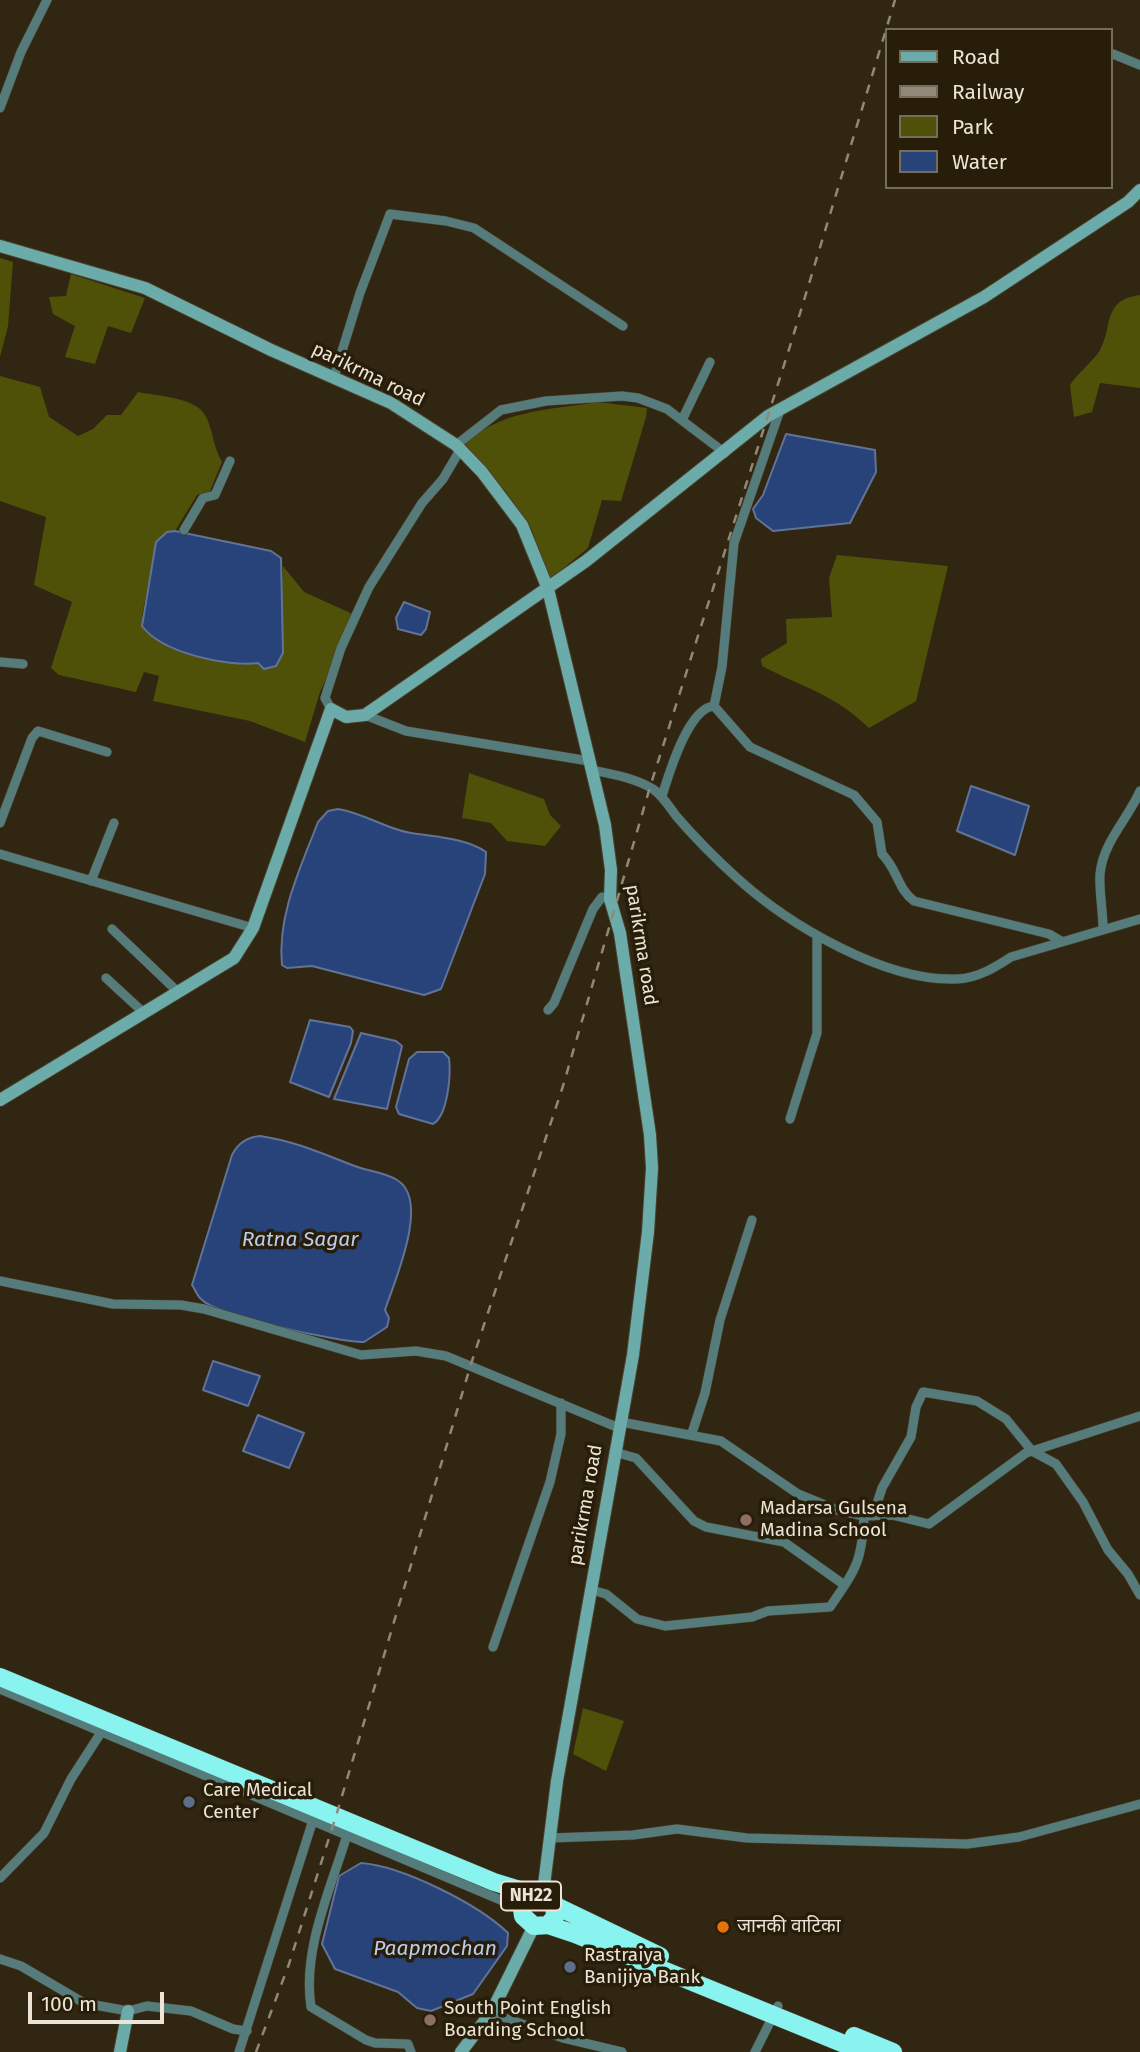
<!DOCTYPE html>
<html>
<head>
<meta charset="utf-8">
<style>
	body { margin:0 }
	#map { position:relative; width:1140px; height:2052px; overflow:hidden; background:#312611; font-family:"Fira Sans",sans-serif }
	canvas { display:block }
	.legend { position:absolute; left:885px; top:28px; width:228px; height:161px; box-sizing:border-box; background:#271d08; border:2px solid #756d5b; margin:0; padding:9px 12px; list-style:none; font-size:21px; color:#ebe4d7 }
	.legend li { display:flex; align-items:center; gap:14px; height:35px }
	.legend b { width:35px; border:2px solid #756d5b }
	.scale { position:absolute; left:28px; top:1992px; width:136px; height:32px; box-sizing:border-box; border:4px solid #ebe4d7; border-top:0; padding-left:9px; font-size:21px; line-height:24px; white-space:nowrap; color:#ebe4d7; -webkit-text-stroke:5px #271d08; paint-order:stroke }
</style>
</head>
<body>
<div id="map">
<canvas width="1140" height="2052"></canvas>
<ul class="legend">
<li><b style="height:9px;background:#6bacaa"></b>Road</li>
<li><b style="height:9px;background:#918877"></b>Railway</li>
<li><b style="height:19px;background:#505109"></b>Park</li>
<li><b style="height:19px;background:#27437a"></b>Water</li>
</ul>
<div class="scale">100 m</div>
</div>
<script>
const c = document.querySelector('canvas').getContext('2d');
c.lineJoin = 'round';
function fill(path, color) {
  c.fillStyle = color;
  c.fill(path, 'evenodd');
}
function stroke(path, color, width, dash) {
  c.strokeStyle = color;
  c.lineWidth = width;
  c.lineCap = dash ? 'butt' : 'round';
  c.setLineDash(dash || []);
  c.stroke(path);
}
function label(font, color, halo, rows, align = 'center') {
  c.font = font + ' "Fira Sans","Noto Sans Devanagari",sans-serif';
  c.lineWidth = 7;
  c.setLineDash([]);
  c.textBaseline = 'middle';
  c.strokeStyle = halo;
  c.fillStyle = color;
  for (const [text, x, y, turn = 0] of rows) {
    c.save();
    c.translate(x, y);
    c.rotate((+turn || 0) * Math.PI / 180);
    c.textAlign = isNaN(turn) ? turn : align;
    if (halo) c.strokeText(text, 0, 0);
    c.fillText(text, 0, 0);
    c.restore();
  }
}
fill(new Path2D(`
	M0 258 13 262 8 326 0 357Z
	M71 274 145 298 131 333 108 326 95 364 65 357 75 326 53 314 49 297 66 296Z
	M1140 295V388L1100 383 1092 412 1074 417 1070 385C1078 373 1091 363 1099 352 1114 327 1101 300 1140 295Z
	M0 376 40 387 49 417 78 436 93 429 107 415H121L138 392C156 396 195 397 205 415 213 429 212 444 222 462L210 491 197 495 175 531 167 532 156 542 142 616 243 665 283 653 280 627 283 566 304 592 357 616 320 692 305 742 250 721 153 701 159 676 144 672 136 692 59 675 51 668 72 602 34 585 46 517 0 501Z
	M597 402 647 408 646 417 621 501 602 500 588 548 549 580 532 530 506 492 463 445C500 410 549 410 597 402Z
	M837 555 948 566 916 701 869 728C834 694 804 688 762 666L761 659 787 643 786 619 832 617 829 578Z
	M469 773 544 799 550 815 561 826 545 846 507 841 491 823 462 818Z
	M583 1708 624 1721 606 1771 573 1754Z`), '#505109');
const water = new Path2D(`
	M786 434 875 450 876 472 850 523 773 531 756 518 753 509 763 495Z
	M175 531 271 551 281 558 283 653 276 666 264 669 258 663C227 667 162 653 142 626L156 542 167 532Z
	M404 602 430 612 426 629 421 635 398 629 396 618Z
	M971 786 1029 806 1015 855 957 831Z
	M338 809C364 813 386 829 411 833 435 837 466 838 486 852L485 874 441 989 424 995 312 966 287 968 282 965C277 915 301 867 318 822L328 811Z
	M310 1020 350 1027 353 1031 351 1043 329 1097 290 1082Z
	M361 1033 396 1041 402 1046 387 1109 334 1099Z
	M417 1052H443L449 1058C451 1075 448 1115 433 1124L399 1114 396 1107 409 1059Z
	M260 1136C294 1141 321 1153 352 1165 366 1171 385 1172 397 1180 431 1200 394 1282 385 1310L389 1318 387 1327 364 1342C339 1342 216 1316 201 1299 197 1296 195 1289 192 1285L232 1155C238 1143 247 1137 260 1136Z
	M213 1361 260 1376 248 1406 203 1390Z
	M258 1415 304 1433 289 1468 243 1451Z
	M361 1863C402 1866 478 1904 508 1933L507 1946 473 1994 431 2011 417 2008 398 1992 335 1969 322 1944 339 1876Z`);
fill(water, '#27437a');
stroke(water, '#627396', 2);
const street = new Path2D(`
	M1113 54 1140 65
	M0 108 21 52 47 0
	M334 377 360 293 390 214 446 221 474 228 623 326
	M683 418 710 362
	M456 445 501 410 546 401 622 396 638 398 667 409 725 453
	M184 530 203 498 215 495 230 461
	M0 662 23 664
	M714 706 722 667 734 543 779 413
	M331 709 325 698 341 648 369 587 422 503 443 479 460 450
	M365 715 406 731 589 761
	M592 770C612 774 635 778 653 789 664 797 669 807 677 817 696 839 716 859 737 878 789 925 885 982 957 979 978 978 994 968 1011 957L1140 919
	M662 796C669 774 688 708 714 706L750 747 854 795 877 822 882 854C898 870 897 888 914 901L1049 934 1061 941
	M0 823 32 738 38 731 107 752
	M0 854 253 928
	M91 881 114 823
	M1103 928C1103 911 1099 892 1100 874 1103 842 1128 819 1140 791
	M112 929 178 992
	M106 978 144 1013
	M548 1010 554 1003 593 909 602 897 610 899
	M790 1119 817 1033V936
	M0 1281 113 1304 181 1305 204 1309 361 1355 416 1351 446 1356 619 1428
	M621 1422 721 1441 798 1494 837 1510 864 1516 892 1515 929 1524 1026 1453 1140 1416
	M692 1433 705 1393 720 1320 752 1220
	M614 1452 636 1458 694 1521 706 1527 784 1542 843 1584
	M873 1516 882 1488 911 1437 916 1407 923 1392 977 1401 1006 1419 1032 1451 1056 1464 1083 1502 1108 1550 1128 1574 1140 1595
	M591 1590 606 1594 637 1619 665 1626 752 1617 768 1611 830 1607C856 1569 862 1562 864 1516
	M493 1647 550 1482 561 1434V1403
	M0 1689 522 1909
	M347 1835C331 1888 302 1950 311 2007L366 2040 375 2043 408 2044 411 2052
	M551 1838 633 1835 677 1829 747 1838 967 1844 1019 1837 1140 1804
	M0 1878 44 1833 71 1779 102 1731
	M0 1959 21 1966 84 2003 128 2011 147 2006 191 2011 233 2029 247 2031
	M490 2013 563 2038 622 2052
	M239 2052 314 1817
	M755 2052 778 2006`);
const secondary = new Path2D(`
	M0 246 145 288 271 350 391 403 456 445 482 472 522 525 548 589 605 825 611 870 610 899 620 933 650 1135 652 1168 648 1232 633 1355 557 1781 543 1893
	M0 1100 234 958 253 928 331 709 346 717 365 715 586 561 768 416 984 297 1128 202 1140 190
	M120 2052 128 2011
	M461 2052 492 2011 534 1926`);
const highway = new Path2D(`
	M0 1677 494 1882 533 1894
	M556 1906 660 1956
	M548 1925 555 1917 554 1902 543 1893 533 1894 522 1909 523 1916 534 1926 548 1925 575 1934 864 2052
	M854 2036 893 2052`);
stroke(street, '#4b412d', 10);
stroke(secondary, '#4b412d', 14);
stroke(highway, '#4b412d', 19);
stroke(street, '#557c7b', 9);
stroke(secondary, '#6bacaa', 12);
stroke(highway, '#89f3f0', 18);
stroke(new Path2D(`
	M256 2052 289 1964 336 1816 471 1364 563 1086 650 787 791 343 895 0`), '#918877', 2.5, [9, 9]);
for (const [x, y, r, color] of [
	[746,1520,7,"#8d6e63"],
	[189,1802,7,"#5c6f8a"],
	[723,1927,7,"#e8710a"],
	[570,1967,7,"#5c6f8a"],
	[430,2020,7,"#8d6e63"]
]) {
  const dot = new Path2D();
  dot.arc(x, y, r, 0, 2 * Math.PI);
  c.fillStyle = color;
  c.fill(dot);
  stroke(dot, '#271d08', 2.5);
}
for (const [x, y, w] of [
	[531,1896,60]
]) {
  const box = new Path2D();
  box.roundRect(x - w / 2, y - 14.5, w, 29, 5);
  c.fillStyle = '#271d08';
  c.fill(box);
  stroke(box, '#ebe4d7', 2);
}
label('bold 18px', '#ebe4d7', null, [
	["NH22",531,1896]
]);
label('19px', '#ebe4d7', '#271d08', [
	["parikrma road",368,375,26],
	["parikrma road",641,945,81],
	["parikrma road",586,1505,-80]
]);
label('19px', '#ebe4d7', '#271d08', [
	["Madarsa Gulsena",760,1509],
	["Madina School",760,1531],
	["Care Medical",203,1791],
	["Center",203,1813],
	["जानकी वाटिका",737,1927],
	["Rastraiya",584,1956],
	["Banijiya Bank",584,1978],
	["South Point English",444,2009],
	["Boarding School",444,2031]
], 'left');
label('italic 21px', '#bbcdef', '#271d08', [
	["Ratna Sagar",300,1240],
	["Paapmochan",435,1949]
]);
</script>
</body>
</html>
